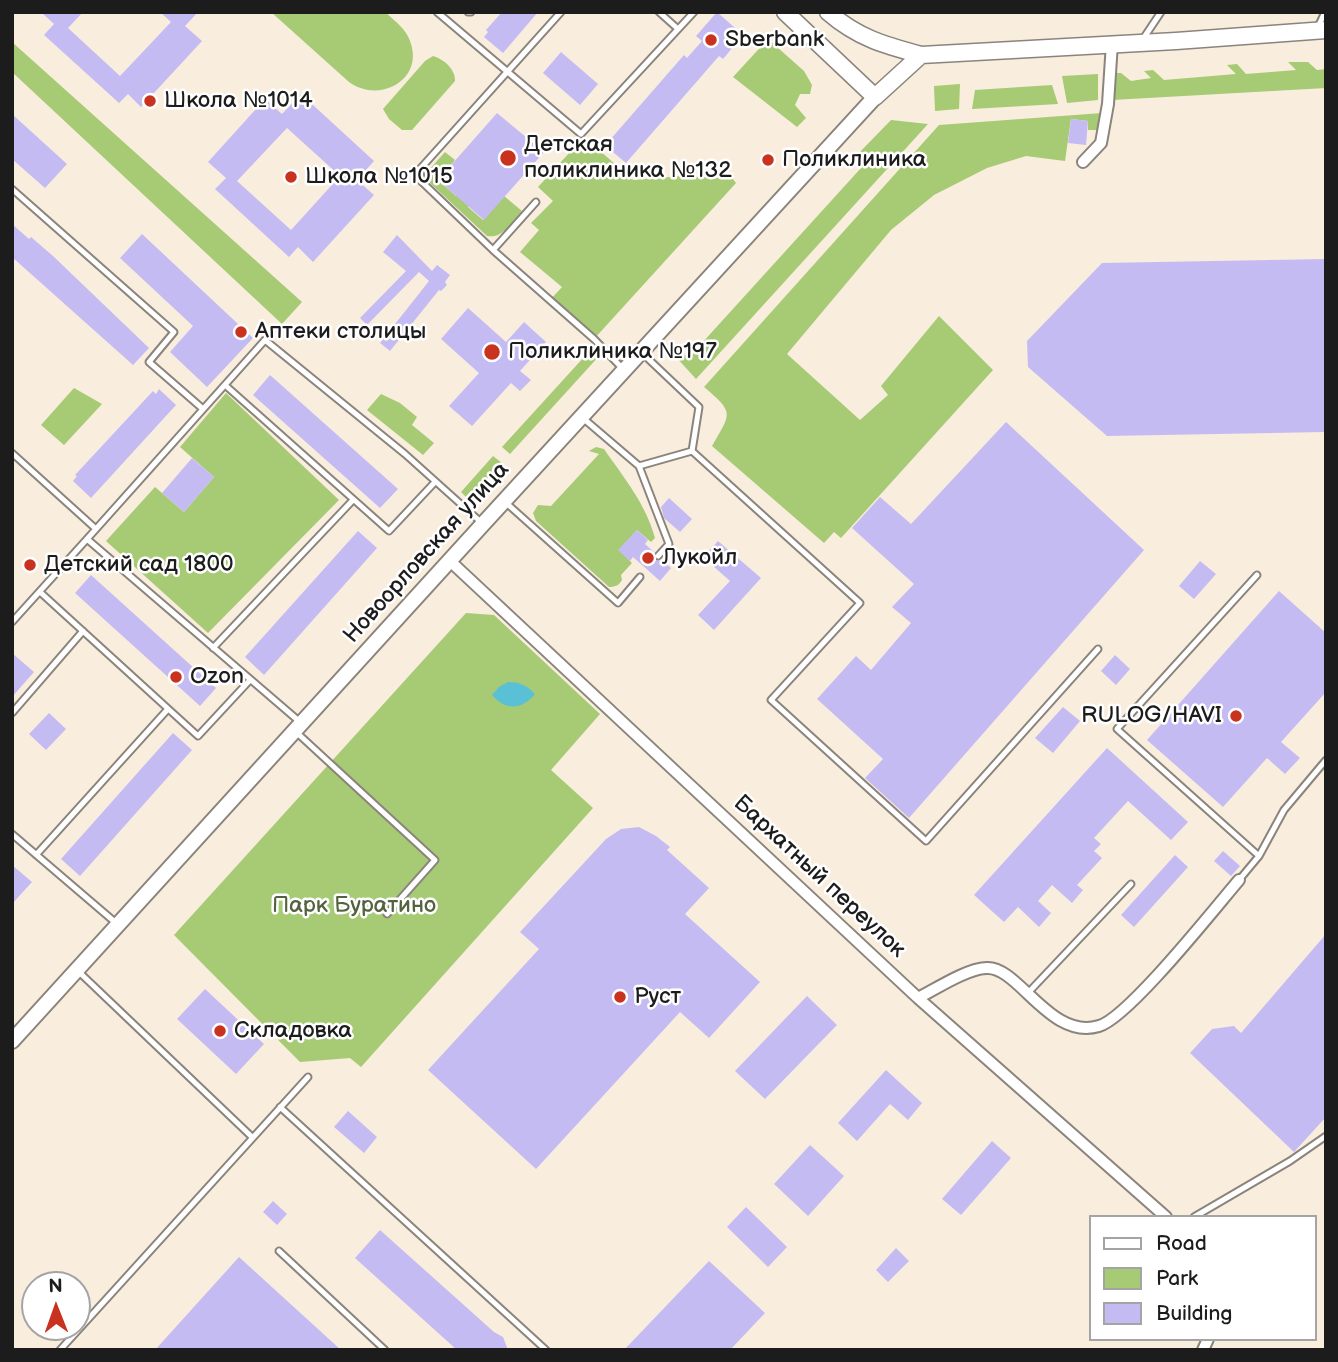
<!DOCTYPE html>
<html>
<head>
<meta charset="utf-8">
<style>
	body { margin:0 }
	#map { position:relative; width:1338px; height:1362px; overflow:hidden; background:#f9eddd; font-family:"Balsamiq Sans",sans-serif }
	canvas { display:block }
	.frame { position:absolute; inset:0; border:14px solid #1c1c1c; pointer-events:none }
	.legend { position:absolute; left:1089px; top:1215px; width:228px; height:126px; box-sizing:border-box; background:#fff; border:2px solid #a4a4a4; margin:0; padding:9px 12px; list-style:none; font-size:21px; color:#1c1c1c }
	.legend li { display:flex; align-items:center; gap:14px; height:35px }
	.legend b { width:35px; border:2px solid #a4a4a4 }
	.north { position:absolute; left:21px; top:1271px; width:70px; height:70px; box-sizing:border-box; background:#fff; border:2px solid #a4a4a4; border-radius:50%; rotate:359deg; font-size:19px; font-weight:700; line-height:28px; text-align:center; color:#1c1c1c }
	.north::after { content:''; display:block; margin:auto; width:24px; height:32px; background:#c8321e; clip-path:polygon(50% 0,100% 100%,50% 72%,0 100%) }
</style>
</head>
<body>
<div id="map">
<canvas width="1338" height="1362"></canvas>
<div class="frame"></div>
<ul class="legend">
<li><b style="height:9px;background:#fff"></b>Road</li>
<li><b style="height:19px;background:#a7ca74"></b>Park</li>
<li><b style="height:19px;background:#c5bbf3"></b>Building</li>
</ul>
<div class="north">N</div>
</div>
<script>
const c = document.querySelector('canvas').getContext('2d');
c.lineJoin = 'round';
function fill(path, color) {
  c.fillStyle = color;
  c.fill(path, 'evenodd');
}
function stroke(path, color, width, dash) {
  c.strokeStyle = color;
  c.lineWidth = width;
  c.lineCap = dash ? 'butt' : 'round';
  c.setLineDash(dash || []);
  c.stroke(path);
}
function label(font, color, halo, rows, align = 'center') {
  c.font = font + ' "Balsamiq Sans",sans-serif';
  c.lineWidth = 5;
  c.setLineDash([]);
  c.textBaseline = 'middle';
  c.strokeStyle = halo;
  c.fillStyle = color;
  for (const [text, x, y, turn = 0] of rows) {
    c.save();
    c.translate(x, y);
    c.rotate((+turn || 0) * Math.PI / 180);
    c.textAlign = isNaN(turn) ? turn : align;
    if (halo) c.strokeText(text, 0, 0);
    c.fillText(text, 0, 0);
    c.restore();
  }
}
fill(new Path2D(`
	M271 12H385C395 21 406 29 410 41 425 80 379 104 349 82Z
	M768 39 804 71 812 85 810 94H800L795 105 806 118 797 127 733 77Z
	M12 42 302 302 282 324 12 72Z
	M433 56C444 59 456 70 455 81L412 130H402L389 119 383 109 425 61Z
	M1288 62H1308L1317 70 1326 69V88L1112 100 1113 73H1121L1131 81 1151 78 1144 71 1153 70 1164 80 1236 74 1227 65 1237 64 1246 74 1296 70Z
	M1098 74V100L1067 103 1062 76Z
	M960 84 959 109 935 111 934 86Z
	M1052 85 1058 104 972 109 975 90Z
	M1102 113 1101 130H1088V121L1071 119 1065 161 1026 156 987 168 934 195 891 230 787 354 860 420 888 395 881 386 939 316 993 370 841 538 834 532 824 543 712 446C731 413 735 413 704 387L939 125Z
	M891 120 928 124 696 379 676 357 692 354 871 157 857 155Z
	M581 134 633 180 682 176 732 178 736 183 594 339 550 300 562 287 520 252 539 230 531 223 553 201 538 187 581 140Z
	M445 152 455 160 438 180 456 196 476 198 468 207 483 220 504 196 522 211C512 222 503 239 487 236L429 182 428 171Z
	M595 345 600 351V355L510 454 502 447Z
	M74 388 102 404 64 445 41 425Z
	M226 393 339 500 208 633 106 541 155 487 184 512 214 477 180 447Z
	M381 394 400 403 417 417 412 425 434 443 423 455 367 410Z
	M596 447 604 449C624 478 646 504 655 538L651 542 637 530 619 550 632 563 621 575 622 580C619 585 616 587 609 587L536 521 533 513 538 505 551 506 599 454 589 451Z
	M493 456 502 463 468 499 461 492Z
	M466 613 494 615 600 714 551 770 593 808 361 1067 350 1058 300 1062 174 935Z`), '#a7ca74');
fill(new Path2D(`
	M508 682C520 682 526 685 535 694 522 710 506 711 492 695L499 687Z`), '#59c0d6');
fill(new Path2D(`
	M41 12H83L68 28 120 76 171 22 160 12H198L185 26 202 41 141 107 128 94 119 103 44 35 54 24Z
	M502 12H538L503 53 484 37 488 32 486 30Z
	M717 12 743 35 723 59 719 56 626 163 607 147 611 142 609 141 684 55 687 58 702 41 696 36Z
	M561 52 598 84 580 105 543 73Z
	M301 94 374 161 357 180 374 195 313 262 298 247 289 257 215 189 226 178 208 162 265 99 282 114ZM287 128 340 176 291 230 237 181Z
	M497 113 544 152 484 220 438 180Z
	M12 114 67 164 45 188 12 159Z
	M1071 119 1088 121 1086 145 1068 143Z
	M12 224 29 239 31 237 53 256 149 348 133 365 12 257Z
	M142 234 253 338 207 387 170 352 193 326 120 258Z
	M397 235 432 271 437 265 450 275 445 282 447 285 441 291 439 290 390 351 380 343 429 281 419 272 367 325 360 318 406 271 383 252Z
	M1326 259V432L1107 436 1028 367 1027 341 1102 263Z
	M468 308 506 342 524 322 546 342 520 371 531 380 520 391 511 383 472 426 449 406 479 373 441 339Z
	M270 375 398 489 380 508 253 395Z
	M159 389 176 405 91 498 73 481 77 476 75 475 153 391 156 394Z
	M1006 422 1144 550 909 818 865 778 883 759 817 699 856 656 871 670 911 623 892 607 914 584 852 528 880 497 911 524Z
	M192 458 214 477 184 512 162 493Z
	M669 498 692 519 680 532 664 518 661 507Z
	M637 530 648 540 645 544 654 552V559L658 561 662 560 671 568 660 581 633 557 630 561 618 550Z
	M358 531 377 548 264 675 245 657Z
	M718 541 761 578 714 630 698 615 730 581 703 557Z
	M1200 561 1216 574 1194 599 1179 586Z
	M91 575 216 688 200 706 75 593Z
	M1279 591 1326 633V692L1281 742 1300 758 1285 774 1267 758 1223 807 1147 740Z
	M12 653 34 672 12 697Z
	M1115 655 1130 669 1116 685 1101 671Z
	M1063 707 1080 721 1053 753 1035 738Z
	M49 713 66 729 46 750 29 734Z
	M173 733 192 750 80 876 61 859Z
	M1107 748 1188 822 1171 840 1128 801 1094 838 1101 844 1094 851 1102 858 1077 885 1083 890 1072 903 1052 885 1038 901 1051 913 1039 927 1018 907 1004 922 974 895Z
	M639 827 656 836 670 847 667 850 709 888 685 914 760 982 709 1038 680 1012 536 1169 428 1070 539 949 520 932 606 839 621 829Z
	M1223 851 1240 866 1231 876 1214 861Z
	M1175 855 1188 867 1134 927 1121 915Z
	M12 865 32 882 12 904Z
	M1326 934V1117L1294 1152 1190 1053 1212 1029 1234 1026 1241 1033Z
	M205 989 264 1044 236 1074 177 1019Z
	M807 996 837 1025 765 1099 735 1071Z
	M886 1070 922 1103 908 1120 890 1104 857 1141 838 1123Z
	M348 1111 377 1137 364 1153 334 1127Z
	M992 1141 1011 1158 961 1215 942 1199Z
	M810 1145 844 1176 808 1216 774 1184Z
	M273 1201 287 1214 277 1225 263 1212Z
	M746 1207 787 1247 768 1267 727 1227Z
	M380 1230 494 1332 503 1337 508 1350H457L355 1258Z
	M896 1248 909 1261 888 1282 876 1270Z
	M239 1257 341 1350H155Z
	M709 1261 765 1313 730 1350H624Z`), '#c5bbf3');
const service = new Path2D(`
	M437 12 581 134 694 12
	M468 12H471
	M561 12 420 169 421 181 493 250 594 339 624 370
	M659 12 678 29
	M1318 27 1325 12
	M1143 39 1161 12
	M12 189 174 332 149 362 203 409
	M493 250 536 202
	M225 385 389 531 435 482
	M584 419 639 466 692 451 699 407 641 352
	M692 451 860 603 771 700 926 841 1098 649
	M12 453 96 529 87 539 300 722
	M639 466 669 544 658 556
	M504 501 618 603 640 577
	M96 529 265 340 405 454 483 524
	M1257 575 1117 729 1259 856
	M40 592 198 736 250 680
	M12 622 87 539
	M213 648 353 500
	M12 713 83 631
	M295 731 435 860 387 914
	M12 834 116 923
	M36 855 168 709
	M1239 880 1259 856 1284 810 1326 760
	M79 972 252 1137
	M1027 994 1131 884
	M280 1107 546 1350
	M1194 1217 1290 1161 1326 1136
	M279 1251 385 1350
	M60 1350 308 1077`);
const minor = new Path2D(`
	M1083 162 1101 143 1108 104 1112 43
	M450 561 918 998 1166 1217
	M918 998C936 989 966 969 986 968 1018 965 1050 1041 1099 1026 1128 1018 1215 908 1239 880
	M1203 1350 1208 1339`);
const tertiary = new Path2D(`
	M12 1041 483 524 875 97`);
const secondary = new Path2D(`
	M785 12 875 97 921 55
	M828 12C858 38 884 45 921 55L1176 41 1326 30`);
stroke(service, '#8a847c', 9);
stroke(minor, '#8a847c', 14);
stroke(tertiary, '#8a847c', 18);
stroke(secondary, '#8a847c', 19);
stroke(service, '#fff', 5);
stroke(minor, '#fff', 10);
stroke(tertiary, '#fff', 14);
stroke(secondary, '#fff', 16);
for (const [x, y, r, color] of [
	[711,40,7,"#c8321e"],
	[150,101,7,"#c8321e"],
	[508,158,9,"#c8321e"],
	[768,160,7,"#c8321e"],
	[291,177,7,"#c8321e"],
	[241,332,7,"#c8321e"],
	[492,352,9,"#c8321e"],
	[648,558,7,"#c8321e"],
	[30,565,7,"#c8321e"],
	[176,677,7,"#c8321e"],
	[1236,716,7,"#c8321e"],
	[620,997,7,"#c8321e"],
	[220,1031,7,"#c8321e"]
]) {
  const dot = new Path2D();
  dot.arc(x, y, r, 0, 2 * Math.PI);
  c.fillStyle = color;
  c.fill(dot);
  stroke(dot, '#fff', 2.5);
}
label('23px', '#1c1c1c', '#fff', [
	["Sberbank",725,40],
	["Школа №1014",164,101],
	["Детская",524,145],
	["поликлиника №132",524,171],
	["Поликлиника",782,160],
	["Школа №1015",305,177],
	["Аптеки столицы",255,332],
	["Поликлиника №197",508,352],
	["Лукойл",662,558],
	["Детский сад 1800",44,565],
	["Ozon",190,677],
	["RULOG/HAVI",1222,716,"right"],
	["Руст",634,997],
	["Складовка",234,1031]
], 'left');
label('23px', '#1c1c1c', '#fff', [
	["Новоорловская улица",427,553,-48],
	["Бархатный переулок",819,877,43]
]);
label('23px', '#54623f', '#fff', [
	["Парк Буратино",354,906]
]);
</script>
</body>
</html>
